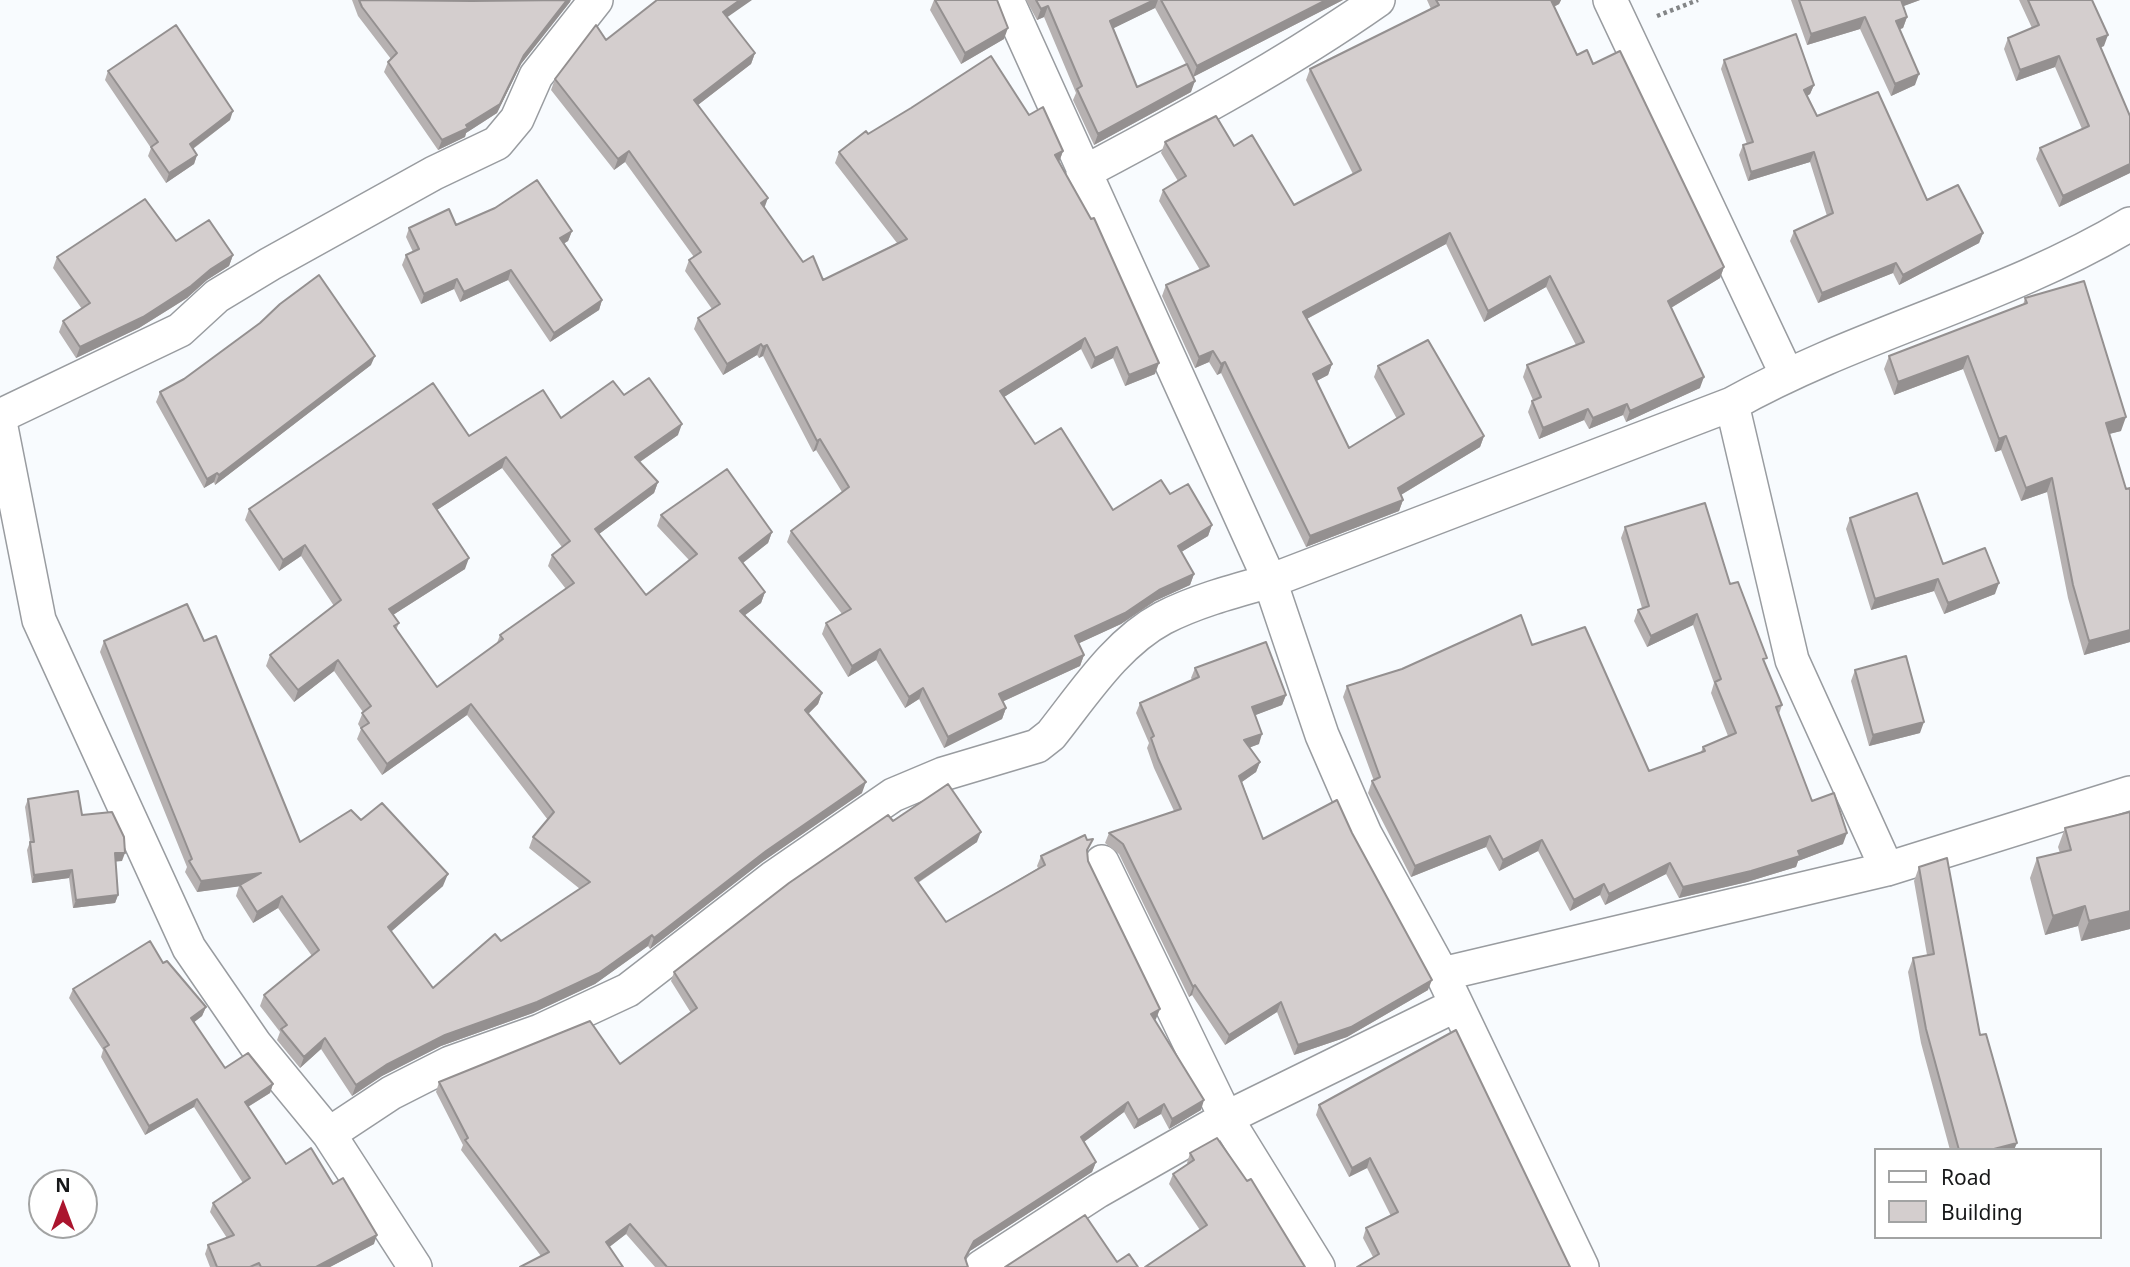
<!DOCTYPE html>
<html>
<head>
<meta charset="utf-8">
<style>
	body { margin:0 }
	#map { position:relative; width:2130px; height:1267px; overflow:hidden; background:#f8fbfe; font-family:"Noto Sans",sans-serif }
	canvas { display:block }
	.legend { position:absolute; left:1874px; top:1148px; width:228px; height:91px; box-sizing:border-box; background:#fff; border:2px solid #a2a3a3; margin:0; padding:9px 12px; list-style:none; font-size:21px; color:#171819 }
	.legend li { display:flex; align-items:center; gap:14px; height:35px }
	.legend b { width:35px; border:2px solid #a2a3a3 }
	.north { position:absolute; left:28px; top:1169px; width:70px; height:70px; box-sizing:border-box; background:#fff; border:2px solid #a2a3a3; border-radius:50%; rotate:0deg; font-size:19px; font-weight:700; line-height:28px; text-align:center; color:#171819 }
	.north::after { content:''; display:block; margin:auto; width:24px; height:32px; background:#ab152e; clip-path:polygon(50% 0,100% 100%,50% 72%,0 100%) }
</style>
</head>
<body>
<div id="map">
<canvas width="2130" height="1267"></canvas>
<ul class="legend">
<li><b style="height:9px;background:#fff"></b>Road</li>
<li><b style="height:19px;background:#d4cece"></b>Building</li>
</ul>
<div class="north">N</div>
</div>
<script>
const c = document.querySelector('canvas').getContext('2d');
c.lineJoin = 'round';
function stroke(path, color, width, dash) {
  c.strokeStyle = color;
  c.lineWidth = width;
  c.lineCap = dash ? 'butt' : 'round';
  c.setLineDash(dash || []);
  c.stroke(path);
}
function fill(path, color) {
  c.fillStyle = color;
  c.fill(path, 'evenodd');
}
const street = new Path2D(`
	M1007 0 1270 581 1322 735 1365 834 1442 974 1582 1267
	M1610 0 1786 373
	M1083 173C1184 119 1284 66 1378 0
	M1732 404 1792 660 1887 869
	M0 416 180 330 217 296 270 264 434 173 497 143 517 119 536 76 596 0
	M0 422 39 620 189 948 255 1044 329 1134 415 1267
	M1102 862 1226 1118 1318 1267
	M1442 974 1887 869 2130 793
	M329 1134 391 1093 450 1063 540 1031 628 990 774 877 893 795 943 774 1037 746 1051 735C1083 695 1116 643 1163 618 1196 601 1234 591 1270 581L1732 404C1859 333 2005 299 2130 224
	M981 1267 1098 1191 1226 1118 1456 1005`);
stroke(street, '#999ca0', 36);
stroke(new Path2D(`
	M1657 16 1698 0`), '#838587', 4.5, [3.5, 3.5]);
stroke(street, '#fff', 33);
fill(new Path2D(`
	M352 0H472L570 2 521 64 497 113 466 133 465 137 438 150 384 72 388 62 391 59 358 16Z
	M934 0H997L1004 39 961 64 930 10Z
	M1026 0H1343L1193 77 1191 92 1094 145 1073 100 1076 93 1044 17 1037 20ZM1155 8 1186 64 1137 87 1113 28Z
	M1427 0H1561L1559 4 1554 7 1577 55 1593 64 1724 267 1720 278 1671 308 1700 388 1626 422 1623 415 1589 429 1584 420 1539 439 1528 412 1532 401 1533 400 1523 377 1527 365 1576 345 1546 287 1484 322 1446 244 1307 319 1332 364 1328 375 1316 381 1349 448 1397 419 1374 377 1378 366 1484 436 1480 447 1401 495 1403 500 1399 511 1306 547 1221 373 1217 375 1209 362 1195 368 1162 296 1166 285 1200 270 1159 201 1163 190 1178 181 1161 153 1165 142 1234 146 1294 205 1353 174 1306 80 1310 69 1431 9Z
	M1791 0H1920L1903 6 1907 17 1903 28 1900 29 1915 85 1891 96 1860 29 1807 45Z
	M2019 0H2092L2104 46 2100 47 2130 116V173L2059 207 2036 159 2040 148 2082 129 2055 67 2016 81 2004 49 2008 38 2032 28Z
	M727 17 755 53 751 64 698 105 764 207 803 262 823 280 897 243 835 163 839 152 868 134 1029 115 1063 151 1059 162 1155 374 1125 386 1113 358 1091 369 1081 349 1004 397 1035 444 1113 510 1170 494 1212 525 1208 536 1181 552 1194 574 1190 585 1155 601 1121 624 1079 643 1084 655 1080 666 1002 702 1006 708 1002 719 944 748 919 699 905 708 876 660 848 677 822 634 826 623 842 614 787 542 791 531 842 492 816 450 813 452 763 356 759 358 757 355 723 375 694 329 698 318 712 309 685 271 689 260 694 257 625 162 614 170 551 90 555 79 606 40Z
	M1724 60 1814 85 1810 94 1807 96 1817 116 1927 200 1983 233 1979 243 1899 285 1893 273 1818 303 1790 241 1794 231 1827 216 1810 162 1748 181 1739 155 1743 145 1747 144 1721 69Z
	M108 71 230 120 193 149 197 155 194 164 166 183 148 156 151 148 105 80Z
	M456 225 572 231 568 241 564 243 602 300 599 310 550 342 508 280 460 302 454 289 421 304 402 265 406 255 413 252 406 237 409 228Z
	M176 241 233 255 229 266 207 280 187 298 139 328 76 358 59 332 63 321 82 309 53 268 57 257Z
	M2025 298 2121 431 2109 434 2130 642 2084 655 2068 598 2047 492 2021 501 2001 450 1995 452 1963 369 1894 395 1884 369 1889 356 2023 305Z
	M371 365 215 485 214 482 204 488 156 402 160 392Z
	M624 395 678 435 640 462 658 482 654 493 599 534 646 595 689 560 657 526 661 515 772 532 768 543 743 563 765 592 761 603 745 615 822 693 818 704 808 714 862 793 762 862 650 949 648 946 595 984 533 1013 441 1046 382 1076 352 1096 321 1049 300 1068 277 1040 280 1032 260 1006 264 995 312 956 278 908 253 923 236 896 239 886 197 892 185 872 187 867 100 652 104 641 300 842 361 820 443 886 391 931 433 988 501 941 580 889 529 848 533 837 548 820 467 715 382 775 357 739 361 729 358 724 363 712 334 671 294 702 266 666 270 655 334 606 301 556 279 571 245 520 249 509 469 436 561 418ZM502 468 562 547 552 555 548 566 566 589 500 635 497 643 437 687 396 630 399 623 393 615 465 569 437 510Z
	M1850 518 1943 564 1995 594 1944 614 1934 591 1871 610 1846 529Z
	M1625 527 1730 584 1765 664 1782 705 1779 714 1812 801 1843 844 1798 861 1796 867 1747 882 1679 898 1666 874 1605 905 1600 895 1570 911 1538 851 1499 871 1486 847 1411 877 1368 793 1372 781H1374L1343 697 1347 686 1532 645 1649 771 1701 752 1703 747 1728 736 1711 693 1714 683 1693 625 1647 647 1634 621 1638 610 1642 608 1621 538Z
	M1195 668 1286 695 1282 705 1255 715 1259 744 1250 747 1260 762 1256 772 1242 782 1263 839 1352 833 1428 990 1347 1037 1294 1055 1277 1012 1225 1045 1192 995 1189 997 1119 854 1105 843 1109 833 1174 811 1154 768 1147 748 1149 743 1136 713 1140 703 1192 680 1191 678Z
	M1855 670 1920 733 1869 746 1851 681Z
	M28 799 82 815 122 861H115L118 895 115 903 73 908 69 878 32 883 27 850 30 842 25 807Z
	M2130 812V929L2081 941 2078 926 2045 935 2030 878 2037 858 2060 853 2058 847 2065 828Z
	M893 821 977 842 918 883 946 922 1038 868 1037 866 1041 856 1093 839 1087 852 1088 861 1156 1019 1155 1020 1201 1110 1169 1129 1161 1114 1134 1129 1124 1112 1084 1142 1096 1162 1092 1172 970 1251 966 1259 968 1267H655L626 1234 609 1247 541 1256 461 1150 463 1145 436 1092 439 1082 620 1064 691 1013 671 981 674 972Z
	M1919 867 1980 1035 2014 1150H1950L1921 1043 1908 972 1913 958 1927 955 1914 881Z
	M163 963 206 1007 202 1016 194 1022 225 1068 273 1084 270 1093 248 1107 286 1164 333 1184 374 1244 330 1267H210L205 1254 208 1245 227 1238 210 1212 213 1203 243 1183 194 1107 145 1135 101 1057 103 1050 69 998 73 989Z
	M1319 1105 1570 1267 1373 1257 1363 1238 1366 1228 1391 1216 1367 1168 1349 1177 1316 1115Z
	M1190 1153 1305 1267 1200 1230 1169 1184 1173 1174 1188 1164 1187 1163Z`), '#b6b1b1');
fill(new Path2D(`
	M567 0H571L570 2 521 64 497 113 466 133 465 137 438 150 442 140 466 125Z
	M740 0H752L719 23 723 12Z
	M1154 0H1158L1155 8 1106 32 1110 21Z
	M1326 0H1343L1193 77 1197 66Z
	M1550 0H1561L1559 4 1547 10Z
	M1899 0H1920L1896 9Z
	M1048 6 1044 17 1037 20 1041 9Z
	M1865 17 1860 29 1807 45 1811 34Z
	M1907 17 1903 28 1892 32 1896 21Z
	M1008 28 1004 39 961 64 965 53Z
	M2108 35 2104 46 2093 51 2097 39Z
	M755 53 751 64 690 111 694 100Z
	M2059 56 2055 67 2016 81 2020 70Z
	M1919 74 1915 85 1891 96 1895 84Z
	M1195 81 1191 92 1094 145 1098 134Z
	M1814 85 1810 94 1801 100 1804 90Z
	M233 111 230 120 187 153 190 144Z
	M629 151 625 162 614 170 618 159Z
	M1063 151 1059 162 1055 155Z
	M1814 152 1810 162 1748 181 1751 172Z
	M197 155 194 164 166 183 169 173Z
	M2130 164V173L2059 207 2063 196Z
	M768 198 764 209 761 203Z
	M572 231 568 241 557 248 560 238Z
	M1450 233 1446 244 1299 323 1303 312Z
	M1983 233 1979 243 1899 285 1903 275Z
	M233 255 229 266 207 280 187 298 139 328 76 358 80 347Z
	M1896 263 1893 273 1818 303 1822 293Z
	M1724 267 1720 278 1664 312 1668 301Z
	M511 270 508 280 460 302 464 292Z
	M1550 276 1546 287 1484 322 1488 311Z
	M457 279 454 289 421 304 424 294Z
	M602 300 599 310 550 342 554 333Z
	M1085 338 1081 349 996 402 1000 391Z
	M761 344 757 355 723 375 727 364Z
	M767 345 763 356 759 358 763 347Z
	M1117 347 1113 358 1091 369 1095 358Z
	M1213 351 1209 362 1195 368 1199 357Z
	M375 356 371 365 215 485 219 475Z
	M1968 356 1963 369 1894 395 1898 382Z
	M1225 362 1221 373 1217 375 1221 364Z
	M1159 363 1155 374 1125 386 1129 375Z
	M1332 364 1328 375 1309 385 1313 374Z
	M1704 377 1700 388 1626 422 1630 411Z
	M1627 404 1623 415 1589 429 1593 418Z
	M1588 409 1584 420 1539 439 1543 428Z
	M2126 417 2121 431 2101 436 2106 423Z
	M682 424 678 435 631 468 635 457Z
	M1484 436 1480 447 1394 499 1398 488Z
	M2006 436 2001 450 1995 452 1999 439Z
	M820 439 816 450 813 452 817 441Z
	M506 457 502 468 429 515 433 504Z
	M217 473 214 482 204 488 207 479Z
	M2052 478 2047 492 2021 501 2026 488Z
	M658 482 654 493 591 540 595 529Z
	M1403 500 1399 511 1306 547 1310 536Z
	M1212 525 1208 536 1173 557 1178 546Z
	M772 532 768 543 735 569 739 558Z
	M305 545 301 556 279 571 283 560Z
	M469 558 465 569 385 620 389 609Z
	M1194 574 1190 585 1155 601 1121 624 1071 647 1075 636 1159 590Z
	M1938 579 1934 591 1871 610 1875 599Z
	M1999 583 1995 594 1944 614 1948 603Z
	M765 592 761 603 736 622 740 611Z
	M1697 614 1693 625 1647 647 1651 636Z
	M2130 630V642L2084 655 2089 641Z
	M880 649 876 660 848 677 852 666Z
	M1084 655 1080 666 995 705 999 694Z
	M338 660 334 671 294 702 298 690Z
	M923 688 919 699 905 708 909 697Z
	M822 693 818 704 801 721 805 710Z
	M1286 695 1282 705 1248 718 1252 707Z
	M471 704 467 715 382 775 387 764Z
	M1006 708 1002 719 944 748 948 737Z
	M1924 722 1920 733 1869 746 1873 735Z
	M1262 734 1259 744 1241 751 1244 740Z
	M1260 762 1256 772 1236 786 1239 776Z
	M866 782 862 793 762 862 650 949 654 938 766 851Z
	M981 832 977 842 911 887 915 878Z
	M1847 833 1843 844 1798 861 1796 867 1747 882 1679 898 1683 887 1798 851Z
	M1490 836 1486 847 1411 877 1415 866Z
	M1542 840 1538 851 1499 871 1503 860Z
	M115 853H125L122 861 112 862Z
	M1670 863 1666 874 1605 905 1609 894Z
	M72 870 69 878 32 883 34 875Z
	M261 873 257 884 197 892 201 881Z
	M448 874 443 886 384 938 388 927Z
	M1604 884 1600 895 1570 911 1574 900Z
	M118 895 115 903 73 908 76 900Z
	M282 896 278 908 253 923 257 912Z
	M2085 906 2078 926 2045 935 2053 916Z
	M2130 911V929L2081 941 2089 921Z
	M652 935 648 946 595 984 533 1013 441 1046 382 1076 352 1096 356 1085 386 1065 445 1035Z
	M1432 980 1428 990 1347 1037 1294 1055 1298 1045Z
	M1195 985 1192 995 1189 997 1193 987Z
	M1281 1002 1277 1012 1225 1045 1229 1035Z
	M206 1007 202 1016 188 1027 191 1018Z
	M1160 1009 1156 1019 1148 1024 1151 1014Z
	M325 1038 321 1049 300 1068 304 1057Z
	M273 1084 270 1093 241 1111 245 1102Z
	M197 1099 194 1107 145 1135 149 1126Z
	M1204 1100 1201 1110 1169 1129 1172 1119Z
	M1128 1102 1124 1112 1077 1147 1081 1137Z
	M1164 1104 1161 1114 1134 1129 1138 1120Z
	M2017 1143 2014 1150H1990Z
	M1370 1158 1367 1168 1349 1177 1352 1168Z
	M1096 1162 1092 1172 970 1251 962 1267 974 1241Z
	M630 1224 626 1234 603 1252 606 1242Z
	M377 1235 374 1244 330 1267H316Z`), '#949090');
const building = new Path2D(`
	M359 0 472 1 567 0 524 55 500 104 466 125 468 128 442 140 388 62 397 53 362 7Z
	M657 0H740L723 12 755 53 694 100 768 198 761 203 803 262 813 256 823 280 907 239 839 152 866 131 868 134 911 108 991 56 1029 115 1043 107 1063 151 1055 155 1091 219 1094 218 1159 363 1129 375 1117 347 1095 358 1085 338 1000 391 1035 444 1061 428 1113 510 1161 480 1170 494 1188 484 1212 525 1178 546 1194 574 1159 590 1125 613 1075 636 1084 655 999 694 1006 708 948 737 923 688 909 697 880 649 852 666 826 623 851 609 791 531 849 487 820 439 817 441 767 345 763 347 761 344 727 364 698 318 720 304 689 260 701 252 629 151 618 159 555 79 596 25 606 40Z
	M935 0H997L1008 28 965 53Z
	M1036 0H1154L1110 21 1137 87 1187 64 1195 81 1098 134 1077 89 1082 86 1048 6 1041 9Z
	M1161 0H1326L1197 66Z
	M1436 0H1551L1577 55 1587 50 1593 64 1620 51 1724 267 1668 301 1704 377 1630 411 1627 404 1593 418 1588 409 1543 428 1532 401 1541 397 1527 365 1584 342 1550 276 1488 311 1450 233 1303 312 1332 364 1313 374 1349 448 1404 414 1378 366 1428 340 1484 436 1398 488 1403 500 1310 536 1225 362 1221 364 1213 351 1199 357 1166 285 1209 266 1163 190 1186 176 1165 142 1216 116 1234 146 1252 135 1294 205 1361 170 1310 69 1439 5Z
	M1799 0H1901L1907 17 1896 21 1919 74 1895 84 1865 17 1811 34Z
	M2028 0H2092L2108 35 2097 39 2130 116V164L2063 196 2040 148 2089 126 2059 56 2020 70 2008 38 2039 25Z
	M176 25 233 111 190 144 197 155 169 173 151 147 158 142 108 71Z
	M1796 34 1814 85 1804 90 1817 116 1878 92 1927 200 1958 185 1983 233 1903 275 1896 263 1822 293 1794 231 1833 213 1814 152 1751 172 1743 145 1753 142 1724 60Z
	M537 180 572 231 560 238 602 300 554 333 511 270 464 292 457 279 424 294 406 255 419 249 409 228 449 209 456 225 495 208Z
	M145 199 176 241 209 220 233 255 211 269 191 286 143 317 80 347 63 321 90 303 57 257Z
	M319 275 375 356 219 475 217 473 207 479 160 392 184 379 260 323 280 304Z
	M2084 281 2126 417 2106 423 2126 489 2130 488V630L2089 641 2073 585 2052 478 2026 488 2006 436 1999 439 1968 356 1898 382 1889 356 2027 303 2025 298Z
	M649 378 682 424 635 457 658 482 595 529 646 595 697 554 661 515 727 469 772 532 739 558 765 592 740 611 822 693 805 710 866 782 766 851 654 938 652 935 599 973 537 1002 445 1035 386 1065 356 1085 325 1038 304 1057 281 1029 287 1025 264 995 319 950 282 896 257 912 240 885 261 873 201 881 189 861 192 859 104 641 187 604 204 641 216 636 300 842 351 810 361 820 382 803 448 874 388 927 433 988 495 934 501 941 590 882 533 837 554 812 471 704 387 764 361 728 369 723 362 713 371 706 338 660 298 690 270 655 341 600 305 545 283 560 249 509 433 383 469 436 543 390 561 418 613 381 624 395ZM506 457 570 541 552 555 574 583 500 635 503 639 437 687 394 626 399 623 389 609 469 558 433 504Z
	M1917 493 1943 564 1985 548 1999 583 1948 603 1938 579 1875 599 1850 518Z
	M1705 503 1730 584 1738 582 1767 658 1763 659 1782 705 1776 707 1812 801 1834 793 1847 833 1798 851 1800 856 1751 871 1683 887 1670 863 1609 894 1604 884 1574 900 1542 840 1503 860 1490 836 1415 866 1372 781 1380 777 1347 686 1402 669 1521 615 1532 645 1585 627 1649 771 1705 751 1703 747 1736 733 1715 682 1721 679 1697 614 1651 636 1638 610 1649 606 1625 527Z
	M1266 642 1286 695 1252 707 1262 734 1244 740 1260 762 1239 776 1263 839 1337 800 1352 833 1432 980 1351 1027 1298 1045 1281 1002 1229 1035 1195 985 1193 987 1123 844 1109 833 1181 809 1158 758 1151 738 1154 736 1140 703 1199 677 1195 668Z
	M1906 656 1924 722 1873 735 1855 670Z
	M948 784 981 832 915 878 946 922 1045 865 1041 856 1085 835 1087 840 1093 839 1087 850 1088 861 1160 1009 1151 1014 1204 1100 1172 1119 1164 1104 1138 1120 1128 1102 1081 1137 1096 1162 974 1241 965 1258 968 1267H667L630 1224 606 1242 623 1267H520L549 1252 465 1140 468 1138 439 1082 590 1021 620 1064 697 1008 674 972 789 883 888 815 893 821Z
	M78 791 82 815 112 812 124 837 125 853H115L118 895 76 900 72 870 34 875 30 842H34L28 799Z
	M2130 812V911L2089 921 2085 906 2053 916 2037 858 2071 850 2065 828Z
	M1947 858 1980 1035 1986 1034 2017 1143 1990 1150H1959L1926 1029 1913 958 1934 954 1919 867Z
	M150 941 163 963 167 961 206 1007 191 1018 225 1068 248 1053 273 1084 245 1102 286 1164 311 1148 333 1184 343 1178 377 1235 316 1267H261L259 1263 250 1267H217L208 1245 234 1235 213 1203 250 1178 197 1099 149 1126 104 1048 109 1045 73 989Z
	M1456 1030 1570 1267H1357L1379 1254 1366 1228 1398 1212 1370 1158 1352 1168 1319 1105Z
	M1217 1138 1247 1181 1251 1179 1305 1267H1145L1207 1225 1173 1174 1194 1160 1190 1153Z
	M1085 1215 1117 1262 1129 1254 1138 1267H1005Z`);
fill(building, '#d4cece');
stroke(building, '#949090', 2);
</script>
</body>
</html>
